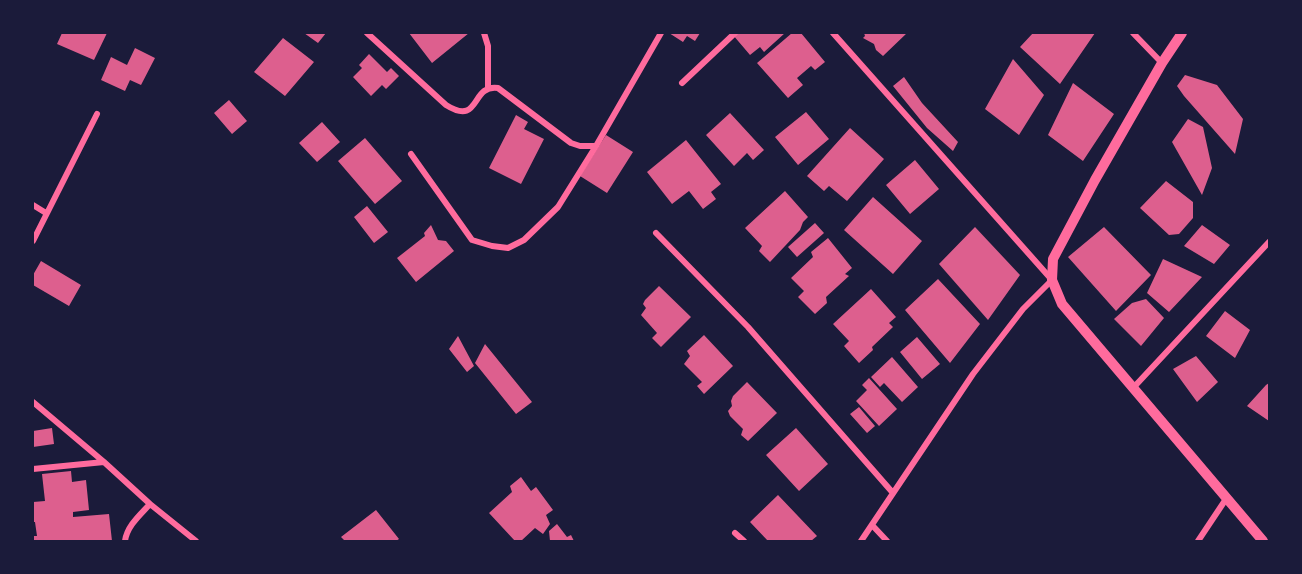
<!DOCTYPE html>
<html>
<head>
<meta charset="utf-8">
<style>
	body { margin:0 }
	#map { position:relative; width:1302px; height:574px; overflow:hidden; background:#1b1b3a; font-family:"IBM Plex Sans",sans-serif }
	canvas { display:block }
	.frame { position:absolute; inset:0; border:34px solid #1b1b3a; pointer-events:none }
</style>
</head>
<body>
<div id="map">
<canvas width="1302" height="574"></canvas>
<div class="frame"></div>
</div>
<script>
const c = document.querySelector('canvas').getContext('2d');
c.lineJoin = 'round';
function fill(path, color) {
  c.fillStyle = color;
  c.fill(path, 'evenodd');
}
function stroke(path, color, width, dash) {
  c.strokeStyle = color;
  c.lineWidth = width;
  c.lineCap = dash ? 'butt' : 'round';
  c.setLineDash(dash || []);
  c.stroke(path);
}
fill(new Path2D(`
	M62 33H107L94 60 57 44Z
	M304 33H326L318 43Z
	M409 33H469L432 63Z
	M669 33H700L695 41 687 36 683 42Z
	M735 33H785L764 52 760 47 750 55 733 35Z
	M792 33H801L825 62 815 70 811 66 797 78 803 85 788 98 757 63Z
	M864 33H907L883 56 876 50 874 44 863 38 865 36Z
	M1033 33H1095L1060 84 1020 47Z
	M283 38 314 62 285 96 254 72Z
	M135 48 155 58 141 85 130 80 125 91 101 80 111 57 127 65Z
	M369 54 387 72 391 68 399 76 386 89 382 85 371 96 353 77 362 68 359 65Z
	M1013 59 1044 95 1019 135 985 109Z
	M1185 75 1217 85 1243 119 1235 154 1184 96 1177 86Z
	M904 77 922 103 958 142 953 151 927 128 893 86Z
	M1073 83 1114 114 1083 161 1048 135Z
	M229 100 247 121 232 134 214 113Z
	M806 112 829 139 798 165 775 137Z
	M730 113 764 150 753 160 747 153 734 166 706 135Z
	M516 115 528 122 524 129 544 139 521 184 489 168Z
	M1188 119 1203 127 1212 168 1202 195 1172 142Z
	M322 122 340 142 317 162 299 143Z
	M850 128 884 159 847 201 829 186 824 191 807 176Z
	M606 135 633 152 607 193 580 176Z
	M365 138 402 181 375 204 338 161Z
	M686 140 721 184 711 192 716 199 703 209 689 191 672 204 647 172Z
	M915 160 939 189 910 214 886 185Z
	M1166 181 1193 202V218L1179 234 1169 235 1140 208Z
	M785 191 808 217 803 222 800 230 770 262 759 251 762 246 745 228Z
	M873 197 922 241 893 274 844 230Z
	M367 206 388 232 374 243 354 217Z
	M815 223 824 233 797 257 788 247Z
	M431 225 438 240 446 241 454 251 416 282 397 258 425 236 424 233Z
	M1202 225 1230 245 1214 264 1184 246Z
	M975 227 1020 275 988 320 939 264Z
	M1104 227 1151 275 1116 311 1068 257Z
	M828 238 852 268 845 274 849 276 826 297 827 303 815 314 798 297 804 291 791 278 813 257 811 252Z
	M1163 259 1202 277 1169 312 1147 293Z
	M41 261 81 285 69 306 33 285V275Z
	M938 279 980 324 950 363 905 310Z
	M659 286 691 317 661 347 652 338 657 333 641 315 646 308 643 304 645 300Z
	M871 289 896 317 889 323 893 327 872 347 873 350 859 363 844 346 849 341 833 324Z
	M1146 299 1164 318 1141 346 1114 319 1132 303Z
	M1225 311 1250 330 1235 358 1206 336Z
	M704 335 733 366 704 394 697 386 702 382 684 364 690 356 687 351Z
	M458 336 474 366 467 372 449 349Z
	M917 337 940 364 922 379 900 352Z
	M485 344 532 402 516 414 475 363Z
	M1196 356 1218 382 1197 402 1173 369Z
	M892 357 918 387 902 402 884 383 880 387 871 377Z
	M869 378 897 409 879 426 856 401 867 390 862 385Z
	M747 382 777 413 748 441 741 435 743 429 730 416 728 411 732 406 731 401 733 396Z
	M1269 383V421L1247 406 1266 385Z
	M859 407 875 426 867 433 850 414Z
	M52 428 54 444 33 447V431Z
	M796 428 828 464 799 491 766 455Z
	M71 471 72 482 86 480 89 510 73 512V517L109 514 112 541H33V536H37L35 522H33V502L45 501 42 474Z
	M521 477 531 491 536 487 553 510 546 515 550 524 543 534 535 528 521 541H515L489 513 512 492 510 486Z
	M778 495 817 536 811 541H768L750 522Z
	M376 510 399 539 396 541H345L341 537Z
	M557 524 567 537 571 535 574 541H550L549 531Z`), '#dd5f8e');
stroke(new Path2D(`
	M367 33 446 105C481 127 470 84 498 88L571 143 580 146H596L661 33
	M484 33 488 46V88
	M833 33 1052 280 1023 309 973 374 861 541
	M1133 33 1162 63
	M682 83 735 33
	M411 154 472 240 492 246 508 248 524 240 558 207 596 146
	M33 205 46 213
	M656 233 748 327 893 493
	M33 241 97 114
	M1134 387 1269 242
	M33 402 104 462 150 504 196 541
	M33 469 104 462
	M872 525 887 541
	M735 533 744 541
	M125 541C127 526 140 515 150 504
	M1198 541 1226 499`), '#ff6b9d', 6);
stroke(new Path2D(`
	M1182 33 1162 63 1095 180 1053 259 1052 280 1062 304 1263 541`), '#ff6b9d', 10);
</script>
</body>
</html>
